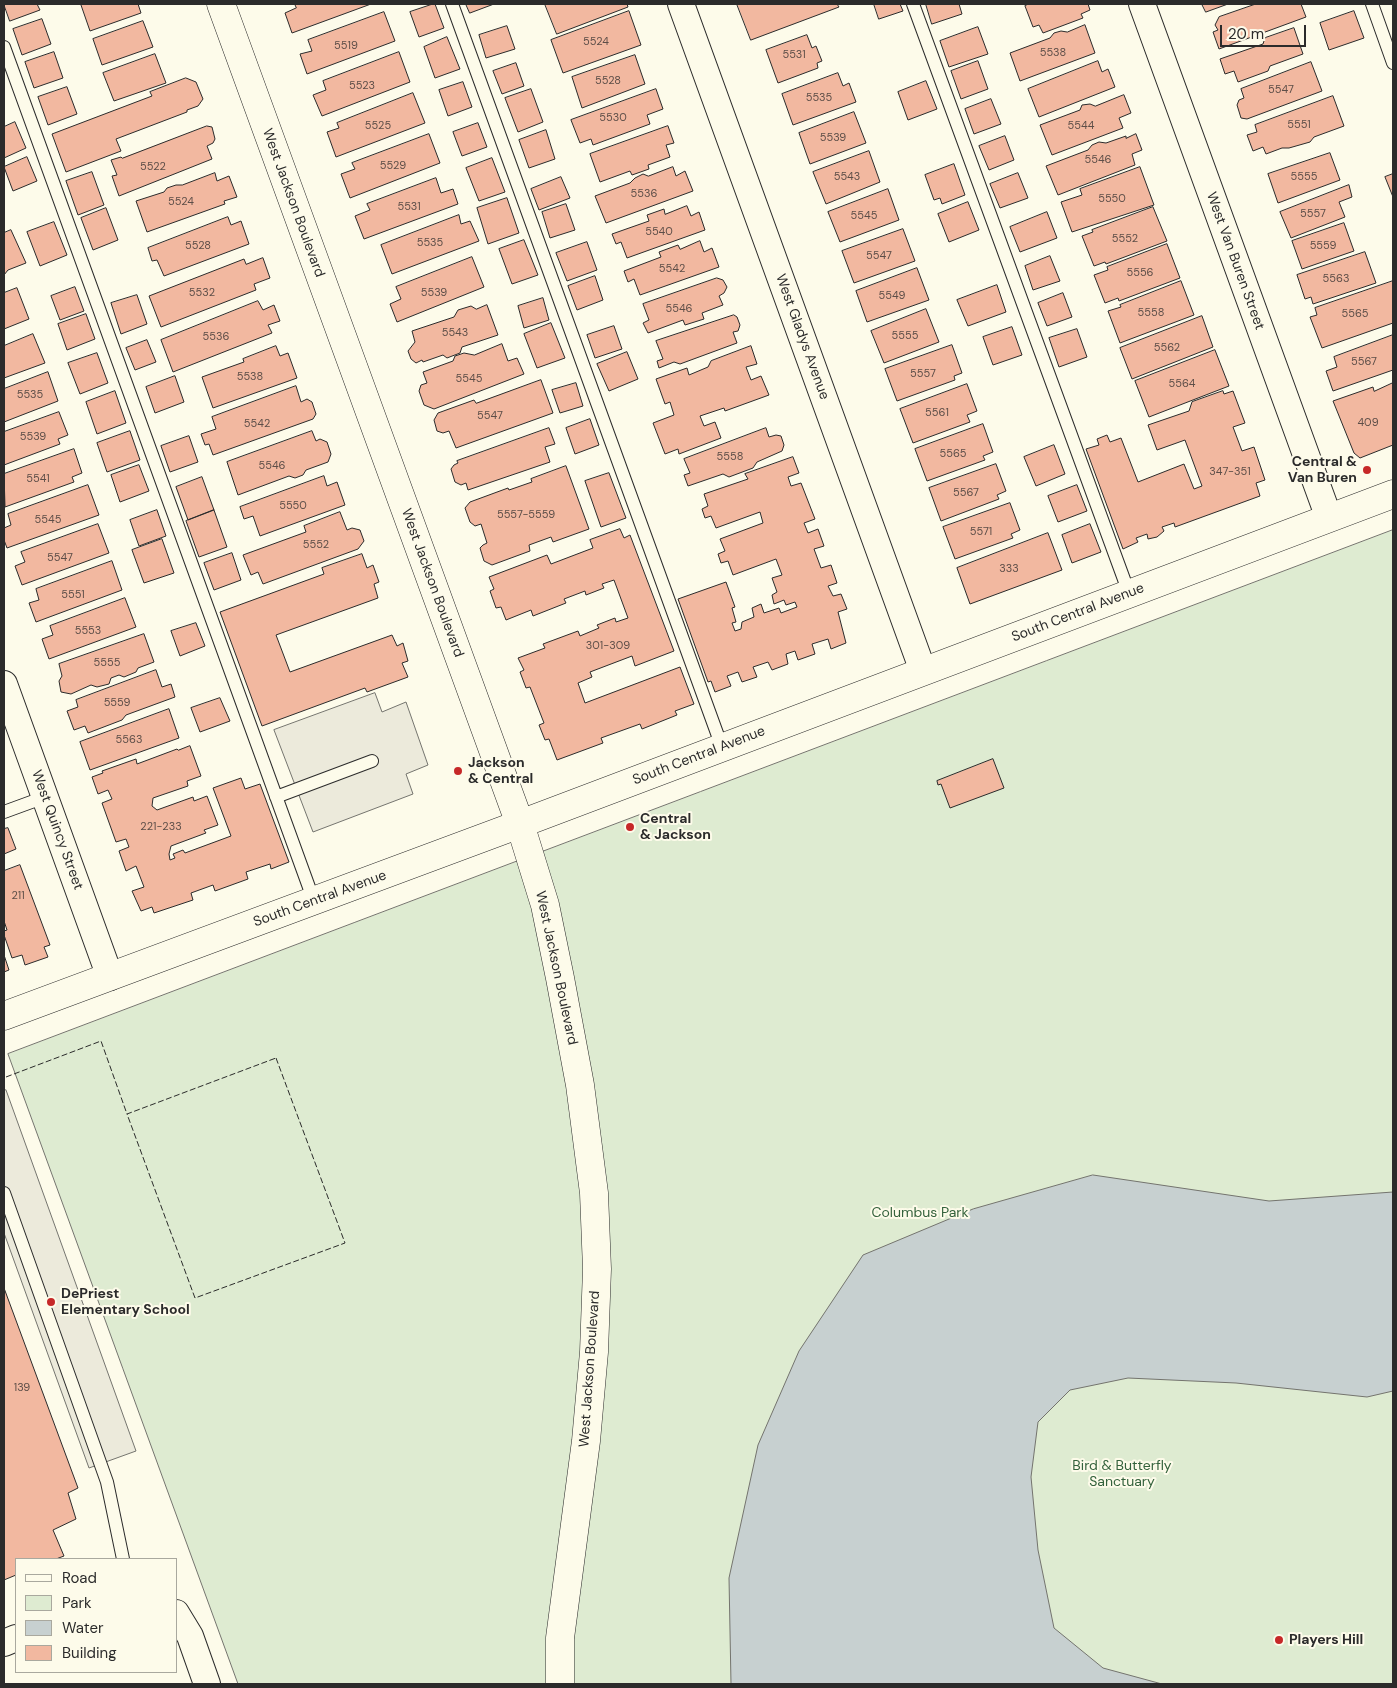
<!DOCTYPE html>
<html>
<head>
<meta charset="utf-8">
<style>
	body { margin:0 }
	#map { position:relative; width:1397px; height:1688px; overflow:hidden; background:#fdfbea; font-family:"DM Sans",sans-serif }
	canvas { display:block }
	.frame { position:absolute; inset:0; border:5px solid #2b2b2b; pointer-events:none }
	.legend { position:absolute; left:15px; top:1558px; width:162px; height:115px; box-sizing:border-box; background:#fdfbea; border:1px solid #a9a89e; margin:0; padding:6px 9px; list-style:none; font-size:15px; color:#2b2b2b }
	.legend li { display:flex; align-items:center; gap:10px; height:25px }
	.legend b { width:25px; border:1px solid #a9a89e }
	.scale { position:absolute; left:1220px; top:25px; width:86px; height:22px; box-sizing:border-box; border:2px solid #2b2b2b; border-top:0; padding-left:6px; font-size:15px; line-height:18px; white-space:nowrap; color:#2b2b2b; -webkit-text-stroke:4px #fdfbea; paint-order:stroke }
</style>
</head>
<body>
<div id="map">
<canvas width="1397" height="1688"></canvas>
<div class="frame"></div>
<ul class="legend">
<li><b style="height:6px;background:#fdfbea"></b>Road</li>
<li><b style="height:14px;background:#deebd1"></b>Park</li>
<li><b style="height:14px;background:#c7d0d0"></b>Water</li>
<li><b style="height:14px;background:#f2b8a0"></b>Building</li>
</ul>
<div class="scale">20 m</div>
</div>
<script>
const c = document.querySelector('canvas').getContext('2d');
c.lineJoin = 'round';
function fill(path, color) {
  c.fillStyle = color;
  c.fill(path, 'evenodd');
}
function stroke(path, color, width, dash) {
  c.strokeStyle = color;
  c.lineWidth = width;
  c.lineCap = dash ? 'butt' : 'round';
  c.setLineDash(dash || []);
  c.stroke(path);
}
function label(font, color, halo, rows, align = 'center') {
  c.font = font + ' "DM Sans",sans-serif';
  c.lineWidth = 4;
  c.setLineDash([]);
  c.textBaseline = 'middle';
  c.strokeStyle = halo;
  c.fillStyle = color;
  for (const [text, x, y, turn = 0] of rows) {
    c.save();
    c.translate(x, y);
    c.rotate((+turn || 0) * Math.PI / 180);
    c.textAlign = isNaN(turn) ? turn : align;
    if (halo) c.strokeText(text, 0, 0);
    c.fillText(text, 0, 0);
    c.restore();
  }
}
const green = new Path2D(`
	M1393 530V1684H238L8 1054Z`);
fill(green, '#deebd1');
stroke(green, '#74746e', 1);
const parking = new Path2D(`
	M375 693 382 712 406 702 428 765 406 774 413 794 313 832 274 730Z
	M6 1090 136 1451 89 1468 4 1233V1091Z`);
fill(parking, '#eceadb');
stroke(parking, '#74746e', 1);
const water = new Path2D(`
	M1093 1175 1269 1201 1393 1192V1391L1367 1397 1236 1383 1128 1378 1070 1390 1038 1422 1031 1477 1038 1550 1054 1628 1103 1668 1162 1684H731L729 1578 758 1445 799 1351 863 1255 973 1209Z`);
fill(water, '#c7d0d0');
stroke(water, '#74746e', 1);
const building = new Path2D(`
	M4 4H37L40 10 10 21Z
	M85 4H138L141 13 90 31 81 5Z
	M295 4H371L292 33 285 13 296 8Z
	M433 4H435L444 28 419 37 410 12Z
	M466 4H494L470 13Z
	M545 4H627L628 7 557 34Z
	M737 4H837L839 7 751 40Z
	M874 4H900L903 11 879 19Z
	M926 4H959L962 14 932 24Z
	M1029 4H1088L1090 10 1081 14 1083 18 1043 33 1039 25 1033 27 1025 6Z
	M1202 4H1228L1206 12Z
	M1256 4H1301L1306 17 1219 49 1213 32 1218 30 1215 25 1219 17Z
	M629 11 641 45 563 73 551 40Z
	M1354 11 1364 38 1329 50 1320 23Z
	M384 12 395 41 307 74 300 54 312 51 308 40Z
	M42 19 51 44 22 55 13 29Z
	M143 21 153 47 102 65 93 39Z
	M1085 25 1095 53 1020 81 1010 53 1050 38 1054 33 1061 31 1067 32Z
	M507 26 515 49 486 58 479 35Z
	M978 27 988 54 949 67 940 41Z
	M1294 28 1303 54 1270 66 1268 71 1238 82 1234 71 1225 74 1220 59 1263 44 1265 38Z
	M807 35 812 48 816 46 822 61 817 63 818 68 778 83 766 50Z
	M447 37 460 69 435 78 424 47Z
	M54 52 63 78 34 88 25 62Z
	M399 52 410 82 322 116 313 95 326 90 323 81Z
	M155 54 166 83 114 101 103 73Z
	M635 55 645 84 582 108 572 77Z
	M978 61 988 89 961 99 951 71Z
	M1098 61 1102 72 1108 69 1115 87 1039 117 1028 89Z
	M1311 62 1322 91 1247 119 1241 118 1237 105 1239 100 1244 98 1241 89Z
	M516 63 524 86 502 94 493 71Z
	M838 73 843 86 849 83 856 102 793 125 782 94Z
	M186 78 196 82 203 99 198 106 187 110V112L116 139 121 151 66 172 52 134 152 96 150 92Z
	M926 81 937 109 908 120 898 92Z
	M463 82 472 107 448 116 439 90Z
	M67 87 77 114 48 125 38 97Z
	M531 89 543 122 518 132 505 98Z
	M656 89 663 109 647 115 650 124 593 145 591 139 580 143 571 120Z
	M413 93 425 123 336 157 327 132 339 128 337 123Z
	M1124 95 1131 113 1119 118 1123 128 1052 155 1040 125 1080 110 1082 105 1090 104 1095 106Z
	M1333 96 1344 126 1314 137 1310 142 1289 148H1282L1266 154 1263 147 1253 151 1247 135 1257 132 1255 125Z
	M991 99 1001 124 974 134 965 109Z
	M854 112 866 143 810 164 799 133Z
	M15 122 26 148 4 158V127Z
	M478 123 487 147 462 156 453 132Z
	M207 126 212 127 215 139 213 143 207 146 212 159 119 196 112 176 117 175 111 160 121 157 122 158Z
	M668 126 674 143 666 145 670 157 648 165 649 169 632 175 630 171 600 182 590 154Z
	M546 130 555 159 529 168 519 140Z
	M429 134 440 163 350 198 341 174 355 169 352 163Z
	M1136 134 1142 150 1132 154 1135 165 1058 195 1046 166 1088 150 1092 145 1099 142 1106 143 1126 136V138Z
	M1005 136 1014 160 989 170 979 146Z
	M869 151 880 182 826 204 813 172Z
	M1330 153 1340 180 1278 203 1268 174Z
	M27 157 37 181 13 191 4 167Z
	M492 158 505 192 479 201 466 168Z
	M954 164 965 195 942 204 940 198 934 200 925 175Z
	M673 167 676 176 685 171 693 191 606 223 595 196 630 183 635 178 643 174 648 176Z
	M1140 167 1154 205 1072 232 1061 202 1082 195 1080 189Z
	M92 172 104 205 78 215 66 181Z
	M215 173 217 181 229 176 237 197 224 201 225 204 147 232 136 201 164 192 167 188 176 185H182Z
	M1018 173 1028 198 1000 208 990 184Z
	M1393 174V197L1385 177Z
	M561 177 570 198 539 210 531 189Z
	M436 178 441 193 453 189 458 204 364 239 355 216 370 210 367 204Z
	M1349 185 1352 197 1339 202 1345 217 1291 238 1280 212Z
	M888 189 899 220 840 242 828 212Z
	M507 198 519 233 488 244 477 208Z
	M968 202 979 230 949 242 938 214Z
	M566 204 575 230 550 238 542 212Z
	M687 206 691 216 699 212 705 230 627 258 621 242 616 244 612 234 649 221 647 215 664 209 665 214Z
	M1153 207 1167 241 1106 264 1105 262 1094 266 1082 236 1093 232 1092 230Z
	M106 208 118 240 93 250 81 218Z
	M1047 212 1057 238 1020 252 1010 227Z
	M459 215 461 224 470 221 479 241 392 274 381 245Z
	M228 217 231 225 241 221 249 244 164 276 157 260 152 261 148 248Z
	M54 222 67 255 40 266 27 232Z
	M1344 223 1354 251 1302 269 1292 241Z
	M903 229 915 261 854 283 842 251Z
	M11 230 26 263 8 270 4 275V233Z
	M524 240 538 275 512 284 499 249Z
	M700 241 704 252 712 248 719 267 640 295 634 279 628 282 624 271 661 257 659 252 678 245 680 249Z
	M587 242 597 270 567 281 556 253Z
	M1167 244 1180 278 1119 301 1118 298 1105 303 1094 275 1108 270 1107 267Z
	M1365 252 1376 283 1313 304 1311 297 1305 299 1297 275Z
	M1050 256 1060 281 1033 290 1025 266Z
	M472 257 484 287 397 322 390 304 401 299 396 287Z
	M263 258 270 278 254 284 256 290 161 327 149 296 244 259 246 264Z
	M917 268 929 300 867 322 856 291Z
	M595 276 603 300 577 310 568 286Z
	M717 278 723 280 727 287 724 293 719 296 723 305 702 313 704 319 685 325 683 320 648 333 643 323 649 320 643 304Z
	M1181 281 1194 315 1120 343 1108 311 1121 307 1120 305Z
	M1393 281V323L1322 348 1310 317 1317 315 1315 308Z
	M997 285 1006 312 968 326 957 300Z
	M75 287 84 311 60 320 51 296Z
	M17 288 29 319 4 329V293Z
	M1063 293 1072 317 1047 326 1038 303Z
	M137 295 147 324 121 334 111 303Z
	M543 298 549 320 524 328 518 306Z
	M258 301 263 310 274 305 280 321 268 325 272 333 173 372 161 340Z
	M487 305 498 335 462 347 460 353 447 358 443 355 423 362 422 360 416 363 411 359 408 351 415 342 412 331 454 317 458 310 471 306 476 309Z
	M926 309 939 342 884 363 871 331Z
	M86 314 95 339 67 350 58 324Z
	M734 315 737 317 740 325 738 331 733 332 737 343 680 364 674 362 659 368 657 361 663 359 656 341Z
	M1202 316 1213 347 1132 379 1120 348Z
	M551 323 565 358 537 368 524 334Z
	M614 326 622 349 595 358 587 335Z
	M1012 327 1022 355 993 365 983 337Z
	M1077 329 1087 357 1059 367 1049 338Z
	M33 334 45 363 4 378V346Z
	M1393 335V370L1333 391 1326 371 1337 367 1334 357Z
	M147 340 156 362 135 370 126 348Z
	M502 344 508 361 517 358 524 374 434 409 424 405 419 391 421 385 427 383 423 372 453 361 455 356 464 353 474 355Z
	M952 345 962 373 954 376 955 380 897 401 885 369Z
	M276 346 280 356 288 353 297 378 213 408 202 377 244 362 243 359Z
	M751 346 757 364 746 367 751 380 761 376 769 395 725 411 724 408 700 416 704 426 715 422 721 438 679 454 678 449 665 454 653 423 674 415 670 402 665 404 656 379 687 368 689 375 708 367 711 361Z
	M1215 350 1229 386 1149 417 1135 381Z
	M627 352 638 379 609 391 597 364Z
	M97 353 108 383 80 394 68 363Z
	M48 372 58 401 4 422V389Z
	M175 376 184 402 155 413 146 387Z
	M541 380 553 413 456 448 449 431 443 433 437 431 434 420 438 413 474 400 476 403Z
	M576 383 583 406 560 413 552 390Z
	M1393 383V445L1360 458 1354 453 1333 401 1373 387 1374 391Z
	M967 384 977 411 967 415 970 422 913 443 900 409Z
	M296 386 301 402 307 399 312 402 316 414 313 419 213 455 209 444 205 445 201 434 216 429 212 417Z
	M115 391 126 423 97 434 86 402Z
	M1223 391 1224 394 1233 391 1245 423 1233 427 1242 451 1254 447 1265 480 1256 483 1260 496 1175 527 1174 523 1162 527 1164 531 1157 537 1148 539 1147 534 1136 538 1138 542 1123 549 1086 449 1099 445 1097 439 1107 435 1110 442 1121 438 1138 482 1184 464 1194 489 1202 486 1185 440 1157 450 1148 425 1189 411 1192 402Z
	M59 412 68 435 58 439 60 444 4 465V432Z
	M590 419 599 445 575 454 566 428Z
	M983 424 993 452 983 456 985 460 927 481 915 449Z
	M549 428 555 444 545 447 550 462 468 490 466 483 461 485 455 482 451 469 454 465 458 463 457 461Z
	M766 428 769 437 776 435 781 436 784 445 782 451 757 462 753 468 729 477 723 474 688 486 684 475 690 473 684 459Z
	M130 431 140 460 107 472 97 443Z
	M312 431 316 441 320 439 327 442 331 454 328 462 306 470 303 475 295 478 289 476 238 495 227 462Z
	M189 436 198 462 170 472 161 446Z
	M1054 445 1065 474 1036 486 1024 457Z
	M74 449 82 473 72 477 74 482 5 507 4 474Z
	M793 457 799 473 788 477 791 486 801 483 815 519 804 523 808 533 818 529 824 546 814 549 821 568 831 565 837 583 828 586 833 596 841 594 847 609 838 612 846 643 831 649 828 639 812 644 815 654 798 660 795 651 786 654 788 664 772 670 768 662 753 667 757 677 742 682 738 672 727 676 731 686 715 692 711 681 708 682 678 599 726 582 735 607 732 608 736 622 732 623 735 631 741 629 742 622 754 617 752 608 761 604 764 613 779 608 781 613 797 607 795 602 786 605 784 600 774 604 772 595 777 592 772 578 782 575 776 559 733 575 728 561 721 563 718 554 725 551 720 539 763 523 760 512 716 528 711 516 705 518 702 509 708 506 704 494 748 479 745 474Z
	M996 464 1006 491 997 495 999 499 941 521 929 488Z
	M139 465 149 491 120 502 111 475Z
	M566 466 589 529 553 542 551 537 529 545 530 551 492 565 484 561 480 548 483 545 487 543 481 524 475 526 470 522 465 508 470 502 508 488 509 490 532 482 531 479Z
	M609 473 626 518 601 527 585 481Z
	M324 476 327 486 337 482 345 505 260 536 253 516 244 519 240 507Z
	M202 477 214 510 188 520 176 487Z
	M88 485 99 515 7 548 4 540V528L11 525 8 514Z
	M1077 485 1087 511 1058 522 1048 496Z
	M1010 503 1020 530 1011 534 1013 538 955 559 943 527Z
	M157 510 166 536 139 546 130 520Z
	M214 510 227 547 199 557 186 521Z
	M340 512 347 530 352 528 360 530 364 541 358 549 263 584 258 572 251 575 243 555 306 532 304 526Z
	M98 524 109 553 22 585 15 566 25 562 21 552Z
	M1090 524 1101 552 1072 563 1062 535Z
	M620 529 624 538 630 535 674 651 635 666 632 656 590 672 592 677 578 683 585 703 680 667 694 704 675 711 677 715 642 729 640 724 601 738 603 743 557 760 549 739 545 740 539 725 544 723 530 687 526 688 520 672 524 670 518 658 545 648 543 644 578 631 580 636 599 628 597 625 615 618 616 622 628 618 614 580 602 584 604 588 586 595 585 591 564 599 566 603 533 616 531 610 506 620 501 607 496 608 490 591 494 589 489 577 547 555 551 564 593 548 590 540Z
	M1048 533 1062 570 970 604 957 568Z
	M162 539 174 573 144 583 132 550Z
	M232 553 241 580 214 590 204 563Z
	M362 554 367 568 373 565 379 582 374 584 378 598 276 635 290 672 392 635 397 646 403 643 408 661 402 663 408 677 367 692 365 688 262 726 220 612 324 574 322 568Z
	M112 561 122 590 36 622 29 603 39 600 36 589Z
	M125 598 136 627 49 659 42 639 53 635 50 626Z
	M196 623 205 646 180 656 171 631Z
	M144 634 154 662 138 668 136 672 124 677 119 675 111 678 109 684 97 687 91 685 71 694 61 692 59 681 62 676 59 664Z
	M156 670 162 687 171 684 175 697 126 715 122 720 88 733 85 726 74 730 67 711 78 707 76 700Z
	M220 698 230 721 200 732 191 708Z
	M169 709 179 738 90 770 80 742Z
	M190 746 201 776 187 781 188 786 153 798 152 806 157 810 193 797 194 801 207 796 218 825 204 830 206 833 171 846 169 854 170 860 175 858 173 854 183 850 185 853 231 836 213 788 241 778 245 789 260 784 289 862 271 869 270 864 246 872 248 879 215 891 213 885 191 893 193 900 154 913 152 907 141 911 132 891 144 887 136 866 126 871 119 851 129 847 126 839 116 842 102 803 112 799 108 790 98 794 92 777 103 773 102 771 136 759 137 764 177 749 178 750Z
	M993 759 1004 788 950 808 941 784 938 785 937 781Z
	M8 828 16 849 4 854V829Z
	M20 865 50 945 44 947 48 957 25 965 22 955 12 958 4 935V931L7 930 4 921V871Z
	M4 955 9 970 4 972Z
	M4 1288 78 1488 68 1493 76 1519 53 1530 64 1556 56 1559H16V1575L4 1580Z`);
fill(building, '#f2b8a0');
stroke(building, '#2b2b2b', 1);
const lane = new Path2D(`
	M452 4 722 747
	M913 4 1129 593
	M1372 4 1393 63
	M4 47 314 901
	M276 797 372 761
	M4 812 45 797
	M4 1193 107 1482 123 1559`);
const street = new Path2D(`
	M681 4 923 671
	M1142 4 1329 518
	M4 684 110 977
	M176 1613 190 1636 207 1684
	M4 1643 16 1638`);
const secondary = new Path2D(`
	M221 4 520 824 545 905 560 978 580 1085 594 1193 597 1269 594 1352 586 1441 560 1638V1684
	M4 1016 520 824 1393 494`);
stroke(lane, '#2b2b2b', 14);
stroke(street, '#2b2b2b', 28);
stroke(secondary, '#2b2b2b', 29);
stroke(lane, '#fdfbea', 12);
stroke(street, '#fdfbea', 26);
stroke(secondary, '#fdfbea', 28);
stroke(new Path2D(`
	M276 1058 345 1243 195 1298 127 1114Z
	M6 1077 101 1041 127 1114`), '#2b2b2b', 1, [6, 2.5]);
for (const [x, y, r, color] of [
	[1367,470,5,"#c62828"],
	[458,771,5,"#c62828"],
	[630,827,5,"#c62828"],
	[51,1302,5,"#c62828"],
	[1279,1640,5,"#c62828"]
]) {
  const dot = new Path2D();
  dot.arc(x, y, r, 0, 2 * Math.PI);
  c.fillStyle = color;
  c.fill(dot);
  stroke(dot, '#fdfbea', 2);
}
label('11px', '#5d4e48', null, [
	["5524",596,42],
	["5519",346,46],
	["5538",1053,53],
	["5531",794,55],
	["5528",608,81],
	["5523",362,86],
	["5547",1281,90],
	["5535",819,98],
	["5530",613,118],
	["5551",1299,125],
	["5525",378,126],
	["5544",1081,126],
	["5539",833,138],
	["5546",1098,160],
	["5529",393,166],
	["5522",153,167],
	["5543",847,177],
	["5555",1304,177],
	["5536",644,194],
	["5550",1112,199],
	["5524",181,202],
	["5531",409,207],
	["5557",1313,214],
	["5545",864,216],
	["5540",659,232],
	["5552",1125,239],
	["5535",430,243],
	["5528",198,246],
	["5559",1323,246],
	["5547",879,256],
	["5542",672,269],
	["5556",1140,273],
	["5563",1336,279],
	["5532",202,293],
	["5539",434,293],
	["5549",892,296],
	["5546",679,309],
	["5558",1151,313],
	["5565",1355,314],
	["5543",455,333],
	["5555",905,336],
	["5536",216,337],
	["5562",1167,348],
	["5567",1364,362],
	["5557",923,374],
	["5538",250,377],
	["5545",469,379],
	["5564",1182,384],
	["5535",30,395],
	["5561",937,413],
	["5547",490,416],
	["409",1368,423],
	["5542",257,424],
	["5539",33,437],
	["5565",953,454],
	["5558",730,457],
	["5546",272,466],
	["347-351",1230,472],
	["5541",38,479],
	["5567",966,493],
	["5550",293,506],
	["5557-5559",526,515],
	["5545",48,520],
	["5571",981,532],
	["5552",316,545],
	["5547",60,558],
	["333",1009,569],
	["5551",73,595],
	["5553",88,631],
	["301-309",608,646],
	["5555",107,663],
	["5559",117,703],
	["5563",129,740],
	["221-233",161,827],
	["211",18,896],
	["139",22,1388]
]);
label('14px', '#2b2b2b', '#fdfbea', [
	["West Jackson Boulevard",293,203,70],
	["West Van Buren Street",1235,261,70],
	["West Gladys Avenue",802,337,70],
	["West Jackson Boulevard",432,583,70],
	["South Central Avenue",1078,613,-21],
	["South Central Avenue",699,756,-21],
	["West Quincy Street",57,830,70],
	["South Central Avenue",320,899,-20],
	["West Jackson Boulevard",556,968,78],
	["West Jackson Boulevard",590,1369,-86]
]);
label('bold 14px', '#2b2b2b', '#fdfbea', [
	["Central &",1357,462,"right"],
	["Van Buren",1357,478,"right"],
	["Jackson",468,763],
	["& Central",468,779],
	["Central",640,819],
	["& Jackson",640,835],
	["DePriest",61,1294],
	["Elementary School",61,1310],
	["Players Hill",1289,1640]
], 'left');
label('14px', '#34623c', '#fdfbea', [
	["Columbus Park",920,1213],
	["Bird & Butterfly",1122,1466],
	["Sanctuary",1122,1482]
]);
</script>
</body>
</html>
